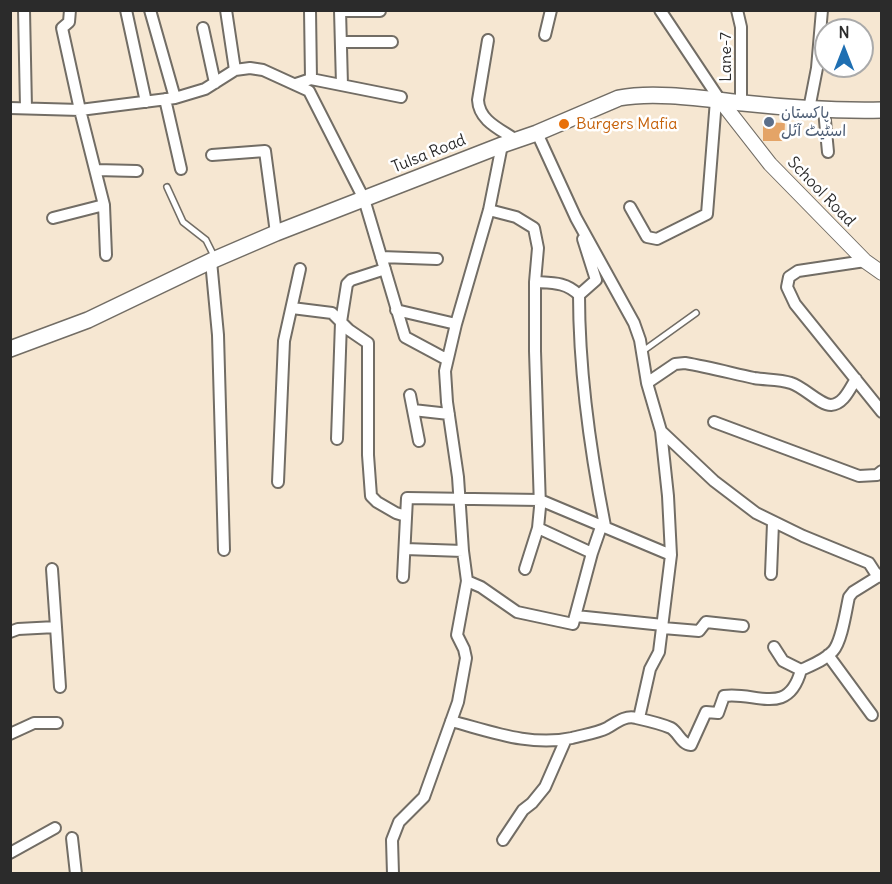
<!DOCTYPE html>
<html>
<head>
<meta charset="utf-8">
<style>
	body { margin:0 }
	#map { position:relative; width:892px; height:884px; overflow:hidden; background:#f6e7d2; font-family:Delius,sans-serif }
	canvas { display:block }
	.frame { position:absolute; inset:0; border:12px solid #2b2b2b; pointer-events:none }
	.north { position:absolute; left:814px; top:18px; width:60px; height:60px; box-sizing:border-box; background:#fff; border:2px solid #aaa; border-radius:50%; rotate:0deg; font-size:16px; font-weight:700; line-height:24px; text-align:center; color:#2b2b2b }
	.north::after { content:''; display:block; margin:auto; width:21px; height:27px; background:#1f6fb2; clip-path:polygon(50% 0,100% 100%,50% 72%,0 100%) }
</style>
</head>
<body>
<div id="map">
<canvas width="892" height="884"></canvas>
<div class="frame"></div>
<div class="north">N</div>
</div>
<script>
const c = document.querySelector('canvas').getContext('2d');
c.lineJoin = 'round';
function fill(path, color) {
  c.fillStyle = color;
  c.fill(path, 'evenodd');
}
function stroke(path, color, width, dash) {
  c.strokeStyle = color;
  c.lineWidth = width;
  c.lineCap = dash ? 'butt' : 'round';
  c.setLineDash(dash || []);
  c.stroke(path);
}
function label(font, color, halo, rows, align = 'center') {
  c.font = font + ' Delius,"Playpen Sans Arabic",sans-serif';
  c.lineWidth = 5;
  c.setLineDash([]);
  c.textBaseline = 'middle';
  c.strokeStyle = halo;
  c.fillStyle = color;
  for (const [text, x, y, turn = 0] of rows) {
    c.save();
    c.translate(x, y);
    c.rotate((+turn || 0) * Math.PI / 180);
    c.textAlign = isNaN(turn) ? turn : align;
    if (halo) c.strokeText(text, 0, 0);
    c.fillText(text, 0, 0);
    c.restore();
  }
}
fill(new Path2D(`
	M763 122 785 123 784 141H763Z`), '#e4a467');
const service = new Path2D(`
	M167 187 183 222 206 240 215 258
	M643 351 696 313`);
const minor = new Path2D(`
	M24 10 26 108
	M70 10 69 22 62 28 80 110 104 205 106 255
	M126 10 146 102
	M150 10 175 98
	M226 10 235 70
	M310 10 311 79
	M340 10 342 85
	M660 10 720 100
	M737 10 741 27V103
	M340 11H380
	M203 28 215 83
	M545 35 551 10
	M488 40 478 100C479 121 500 129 516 140
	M341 42H392
	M296 84 311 79 401 97
	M165 99 181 169
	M10 108 80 110 175 98 205 89 235 70 250 68 263 70 309 91 364 199 405 337 446 359
	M809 109 817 68 822 10
	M824 110 828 152
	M537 133 576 218 634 323 640 340 647 383 661 431 714 481 756 513 803 536 869 563 878 577
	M212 155 265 151 276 233
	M96 170 137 171
	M630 207 647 237 657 239 707 214 716 100
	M489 210 516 217 534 228 538 248 535 282V351L540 507 538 528 525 569
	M53 218 104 205
	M381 257 437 259
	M211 261 218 335 224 550
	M865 261 798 271 789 277 787 287 795 304 882 412
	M535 282C553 283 566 282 579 295 579 373 590 450 605 526
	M579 295 596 280 583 239
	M292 308 332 313 349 330 368 343V455L371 496 377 502 396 513 406 516
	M396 310 456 324
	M647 383 675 364 685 363C708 367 731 373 754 378 766 380 779 379 791 383 804 387 820 405 831 405 844 404 850 388 856 379
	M410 395 419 441
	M413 410 449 414
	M714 422 859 476 877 475 882 471
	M337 439 341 322 347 284 351 280 385 269
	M278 482 284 341 300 269
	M538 528 592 553
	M405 549 463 551
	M771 574 773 523
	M403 577 407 498 540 500 671 555
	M467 581 481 587 517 612 573 624 592 553 601 527
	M576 616 663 625
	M56 627 60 687
	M663 628 699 631 706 622 743 626
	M10 632 18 629 56 627 52 569
	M774 647 783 661 801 670
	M828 655 872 715
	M639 718 650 669 659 652 671 555 668 496 661 431
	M451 721C490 731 530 747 572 738 583 735 597 733 607 728 616 723 625 715 636 718 645 720 662 724 671 728 679 733 681 744 691 745L706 712 718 713 724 696C755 691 788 718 801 670 812 665 825 660 833 651 842 641 846 610 849 597L853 592 882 574
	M10 734 34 723H57
	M72 838 76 874
	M503 840 523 810 532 803 545 787 566 739
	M10 853 55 828
	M393 874 392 840 399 822 424 797 458 702 466 658 464 649 457 635 467 581 463 551 458 477 447 402 445 371 456 324 489 210 502 145`);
const tertiary = new Path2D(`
	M720 100 770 164 865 261 882 273`);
const secondary = new Path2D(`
	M10 349 88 320 211 261 276 233 502 145 537 133 619 98C655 91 706 99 743 103 789 108 835 111 882 110`);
stroke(service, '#726d65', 8);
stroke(minor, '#726d65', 14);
stroke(tertiary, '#726d65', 16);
stroke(secondary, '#726d65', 18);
stroke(service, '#fff', 5);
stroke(minor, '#fff', 10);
stroke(tertiary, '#fff', 14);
stroke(secondary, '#fff', 15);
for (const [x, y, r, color] of [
	[769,122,6,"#5c6f8a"],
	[564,124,6,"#e8710a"]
]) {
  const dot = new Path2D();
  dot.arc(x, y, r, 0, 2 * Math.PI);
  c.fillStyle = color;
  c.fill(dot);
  stroke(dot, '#fff', 2);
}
label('16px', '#2b2b2b', '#fff', [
	["Lane-7",726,57,-90],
	["Tulsa Road",429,154,-22],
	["School Road",821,192,46]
]);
label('16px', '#4e5e75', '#fff', [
	["پاکستان",781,113],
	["اسٹیٹ آئل",781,131]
], 'left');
label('16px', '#c56008', '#fff', [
	["Burgers Mafia",576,124]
], 'left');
</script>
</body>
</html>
